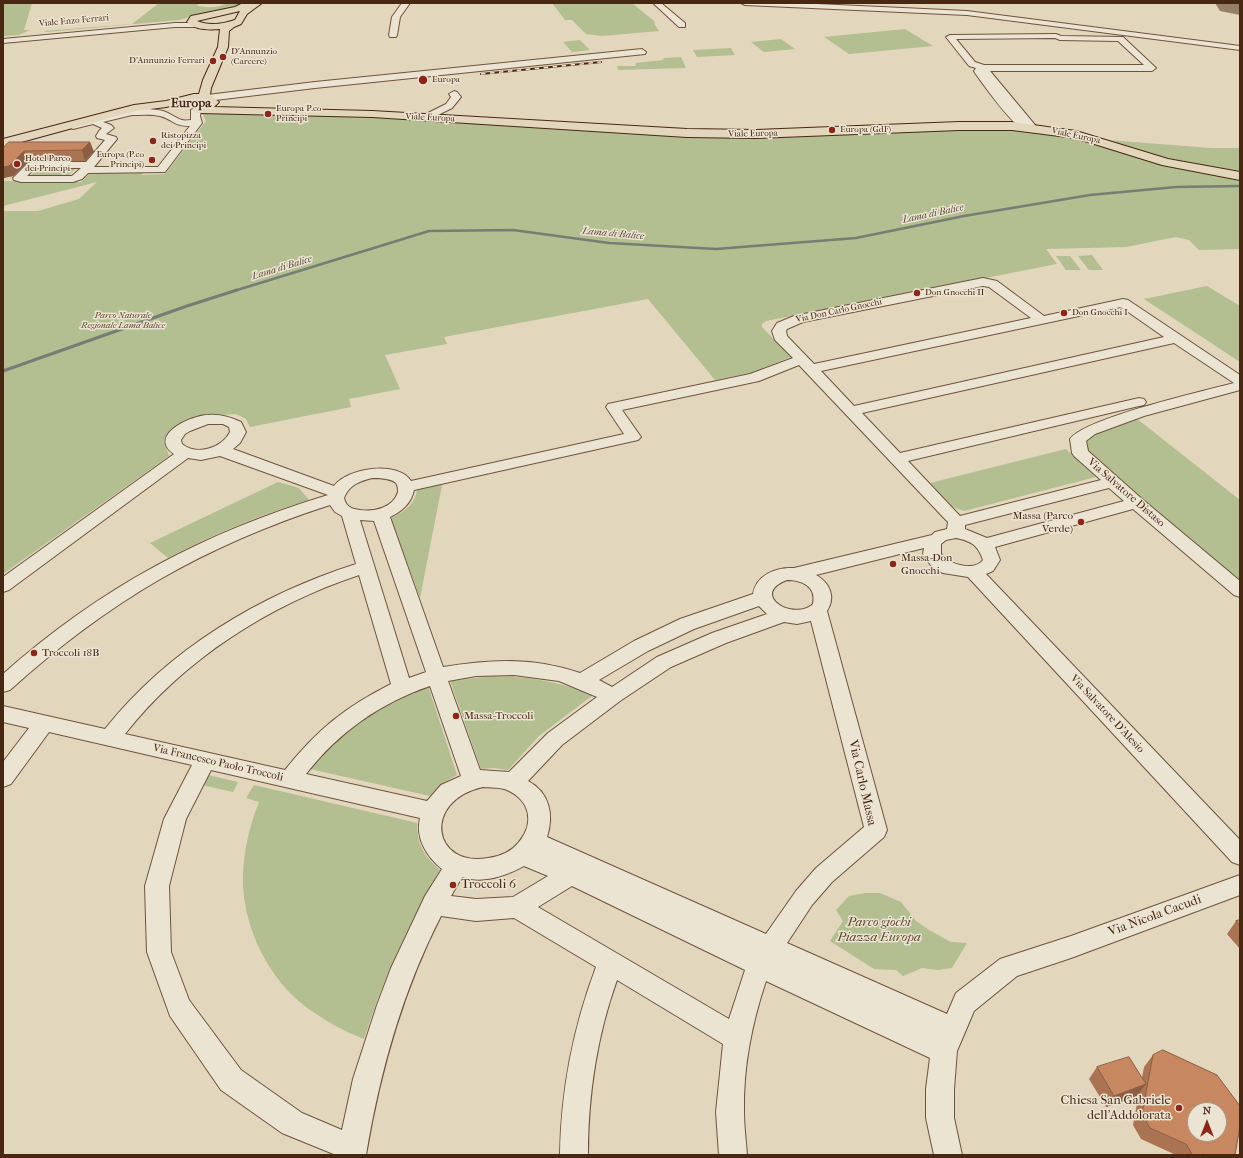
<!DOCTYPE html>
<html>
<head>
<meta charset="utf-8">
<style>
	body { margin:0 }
	#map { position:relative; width:1243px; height:1158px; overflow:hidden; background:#e2d6bc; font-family:"IM FELL French Canon",serif }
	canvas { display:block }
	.frame { position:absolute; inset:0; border:4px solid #482812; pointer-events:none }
	.north { position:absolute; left:1187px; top:1102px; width:40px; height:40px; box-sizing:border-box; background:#ece4d3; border:1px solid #aa9986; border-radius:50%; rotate:0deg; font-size:11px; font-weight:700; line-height:16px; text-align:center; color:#482812 }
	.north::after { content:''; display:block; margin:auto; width:14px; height:18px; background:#8f2418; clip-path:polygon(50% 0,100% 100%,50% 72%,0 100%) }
</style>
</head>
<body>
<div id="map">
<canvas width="1243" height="1158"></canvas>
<div class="frame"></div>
<div class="north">N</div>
</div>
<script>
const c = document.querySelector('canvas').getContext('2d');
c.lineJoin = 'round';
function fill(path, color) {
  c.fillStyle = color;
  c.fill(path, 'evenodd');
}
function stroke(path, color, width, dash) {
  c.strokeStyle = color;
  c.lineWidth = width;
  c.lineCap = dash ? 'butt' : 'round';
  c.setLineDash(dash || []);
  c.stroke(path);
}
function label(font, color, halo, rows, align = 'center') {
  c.font = font + ' "IM FELL French Canon",serif';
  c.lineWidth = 3;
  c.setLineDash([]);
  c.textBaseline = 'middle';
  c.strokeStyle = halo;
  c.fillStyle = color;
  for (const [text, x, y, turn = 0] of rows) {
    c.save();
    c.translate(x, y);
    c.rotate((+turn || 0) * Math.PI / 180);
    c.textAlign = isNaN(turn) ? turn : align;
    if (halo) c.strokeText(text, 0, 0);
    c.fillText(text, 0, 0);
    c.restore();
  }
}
fill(new Path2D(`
	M32 3 24 30H30L19 35 3 36V4Z
	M159 3H199L197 6C205 7 219 9 226 3H247L241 6 201 14 179 20 47 32 44 31 132 24Z
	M552 3H632L654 21 655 25 659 31 602 36 586 34 572 20H565Z
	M905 29 933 46 849 54 824 37Z
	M781 39 795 49 764 52 751 42Z
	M580 40 590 50 572 52 563 42Z
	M731 48 735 55 697 57 693 50Z
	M681 57 686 68 618 70 617 66H636L635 63 664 60 663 58Z
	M202 113 364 116 540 125 740 138 869 134 975 128 1028 129 1107 140 1211 148H1240V249L1199 250 1189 240 1176 237 1126 247 1046 249 1057 264 766 321 762 324V327L791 357 750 373 715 380 648 299 444 337 447 344 385 355 400 389 349 399 351 407 250 427 246 419 236 414 204 416 179 427 165 444 169 456 3 574V211H38L79 199 97 182 3 206V181L81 182 91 172H144L142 175 165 174 206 121Z
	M37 169H75L69 175H31Z
	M1092 255 1103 270H1089L1078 256Z
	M1056 256H1070L1081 270H1066Z
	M1207 286 1240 306V362L1144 299Z
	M1136 418 1240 500V581H1238L1087 451 1083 444 1088 436Z
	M1066 449 1096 477 964 511 953 507 930 483Z
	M278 482 299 488 309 500C260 515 213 534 168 558L150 543Z
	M437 485H442L420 598 391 518C403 512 415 505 417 490Z
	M492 676C528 676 560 682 593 695L539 736 508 770 494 768 481 769 450 681Z
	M428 686 457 775 443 783 430 796 310 769C339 729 383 705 428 686Z
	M208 775 238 782 233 792 202 785Z
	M254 785 417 823C417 844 424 856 440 870 408 926 383 978 364 1039 343 1031 324 1020 306 1007 269 979 245 930 243 885 242 857 249 827 259 802L246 798Z
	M865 893H880L901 902 916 921 929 930 951 942 967 943 952 968 938 970 922 968 903 976 896 970 874 969 830 941 843 921 836 910 849 896Z`), '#b3be91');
stroke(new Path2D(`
	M234 291 429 231 513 230 609 243 716 249 856 238 964 216 1090 195 1176 187 1240 186`), '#767e74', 2.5);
stroke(new Path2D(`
	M3 371 187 306 237 290`), '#767e74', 3);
fill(new Path2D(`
	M1215 3H1240V15L1220 11Z`), '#957f67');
const minor = new Path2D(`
	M402 3H410L400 17 397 35 396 37H390L389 35 392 17Z
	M653 3H661L685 23V27H679Z
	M741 3H795L967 11 1240 46V50L967 15 745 5Z
	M175 23H198L202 25 198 27H175L3 43V39Z
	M1056 34 1061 36 1123 37 1156 68 1152 71H990L1035 125C1032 129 1030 132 1025 130 1013 127 984 85 975 73L974 71 976 68 969 66 946 37 950 35ZM1055 38 1060 40 1118 41 1144 65H984L975 62 956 39Z
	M642 49 646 52 645 54 315 88 207 101 202 98 207 95 315 82Z
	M454 91 457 92 461 97 452 108 430 119H424L422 117 424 115 446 104 451 97 449 94Z
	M196 107 201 110 200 116 202 123 165 172 88 173 82 179 73 182H21L14 180 13 178 28 163 32 162H86L105 140 97 138 96 136 99 131 102 128 93 124 73 129 68 126 70 124 94 118 97 119 99 117C120 111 141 106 163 111 170 113 175 118 182 120 185 121 189 120 191 120V110ZM132 115C141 115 151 114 160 116 174 120 173 126 190 126L158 167H94L117 139 116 137 106 134 114 128 111 125 103 122ZM35 168H81L72 176H27Z
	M983 278 997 281 1044 316 1123 299 1128 300 1240 375V390L1144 416 1095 434 1086 441 1088 451 1142 499 1240 581V597L1234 595 1133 509 995 547 1000 560 993 571 986 574 1240 840V865L1232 862 968 577 943 573 932 567 923 554 924 548 816 575C830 583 836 597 827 611L887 830 884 837 832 882 812 905 787 943 947 1014 956 993 1000 959 1071 936 1240 875V895L1071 958 1017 976 974 1011 957 1051 954 1089V1118L962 1155H934L926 1118V1089L930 1058 766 981C752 1023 743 1067 744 1112 744 1126 746 1141 747 1155H719L716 1112 723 1044 617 980C597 1036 588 1095 588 1155H560C561 1090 573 1028 596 967L514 918 476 921 441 916C402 992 380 1071 366 1155H336L282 1133 221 1090 170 1016 147 952 145 886 164 819 192 765 49 732 11 784 3 787V762L29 728 3 722V706L105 729C169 649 259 595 356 564L342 516 335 512 330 505C203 546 109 601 10 690L3 692V674C101 587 203 533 328 495L220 456 201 460 188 458 9 590 3 592V577L174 454C147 435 192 415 208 415 220 414 230 417 241 422L246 432 240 443 233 449 334 486C347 468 398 460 411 481L624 434 606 407 608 404 750 374 793 358 775 340 772 331 777 323 794 316ZM983 286 989 287 1031 318 814 364 787 336 786 331 787 329 803 322ZM1121 307 1164 337 854 406 821 371ZM1174 343 1234 383C1204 391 1085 418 1070 439L1072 453 1074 456 1101 480 960 516 908 461 1139 406 1144 405 1146 402 1144 399 1139 398 900 453 862 413ZM799 365 944 518 948 522 947 529 935 532 932 535 794 568C776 567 756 575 753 594L680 619 634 641 580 673C534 657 491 659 443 667L390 517C402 511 411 504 414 490L638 440 641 437 622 410 759 381ZM208 424H223L229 427 230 432C222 448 197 456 182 444L181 440 185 434 190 431ZM372 478C379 478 390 478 396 483 398 486 398 489 398 492 393 508 374 512 360 510 352 509 346 507 344 498 349 485 360 481 372 478ZM1109 488 1124 501 987 538 965 529V525ZM360 520 374 521 426 672 409 678ZM956 538C971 541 978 545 983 560 974 572 948 564 941 554V544L946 540ZM359 575 391 684C344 708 318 729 285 770L125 734C184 659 269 605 359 575ZM787 580C801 580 817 586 813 604 793 622 749 594 787 580ZM759 606 767 614 712 633 657 657 612 687 599 680 648 651 694 629ZM811 621 864 827 816 868 796 891 766 934 547 837C554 815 550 793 528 781L562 745 620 701 671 667 726 643 784 622 797 624ZM514 675 559 681 597 697 548 733 509 772 480 770 448 681 476 676ZM430 686 461 776 441 785 427 801 306 774C338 733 380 703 430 686ZM211 770 420 818C415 838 427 857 442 869L425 896 391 968 377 1005 353 1079 342 1130 302 1113 241 1070 189 1000 171 952 169 886 186 819ZM483 787C490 788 500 787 507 790 530 800 535 823 519 842 511 852 501 856 488 858 433 868 421 801 483 787ZM524 866 548 876 513 897 476 899 451 896 462 877C483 884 506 876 524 866ZM572 886 745 970 729 1019 538 907Z`);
const major = new Path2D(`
	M243 3H262L247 14 241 24 234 27 229 31 228 47 211 88 210 95 219 102 214 107 372 111 687 129 756 130 959 122H1012L1076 131 1168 159 1240 172V180L1162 165 1075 138 1012 130H959L756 138 687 137 372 117 199 113 195 112 193 110 195 108 209 107 204 101 194 100 166 107 135 111 3 147V139L134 105 166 101 194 94H199L203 80 218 47 220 29C209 30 195 30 187 22L191 16 235 7ZM240 11 235 20C224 24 208 26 197 21Z`);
stroke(minor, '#6e543c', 2);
stroke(major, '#482812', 2);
fill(minor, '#ece4d3');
fill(major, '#e2d6bc');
const rail = new Path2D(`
	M481 74 601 62`);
stroke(rail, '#482812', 2);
stroke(rail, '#ece4d3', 1.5, [4.5]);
fill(new Path2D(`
	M90 142 94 152 85 161 28 162 13 176 3 178V148Z
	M1240 920V949L1227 934 1236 921Z
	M1153 1055 1235 1155H1176L1141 1139 1133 1125 1139 1093 1137 1096 1106 1107 1089 1079 1097 1067 1142 1078 1144 1067Z`), '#aa7453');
fill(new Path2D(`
	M90 142 94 152 85 161 82 150Z
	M24 151 28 162 13 176 4 178 3 167Z
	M1146 1084 1137 1096 1106 1107 1114 1096Z`), '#8b5e44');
const building = new Path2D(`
	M9 142H90L82 150 24 151 9 166 3 167V148Z
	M1240 920V926L1236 921Z
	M1163 1050 1217 1075 1240 1106V1126L1235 1155H1206L1202 1154 1201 1155H1193L1192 1154 1186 1144 1150 1128 1142 1114 1153 1055ZM1195 1110H1219V1134H1195Z
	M1129 1057 1146 1084 1114 1096 1097 1067Z`);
fill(building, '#c68761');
stroke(building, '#8b5e44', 1);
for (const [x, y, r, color] of [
	[223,57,4,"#8f2418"],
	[213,61,4,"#8f2418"],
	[423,80,5,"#8f2418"],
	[268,114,4,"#8f2418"],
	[832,130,4,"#8f2418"],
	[153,141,4,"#8f2418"],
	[152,160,4,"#8f2418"],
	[17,164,4,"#8f2418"],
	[917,293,4,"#8f2418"],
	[1064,313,4,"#8f2418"],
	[1081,522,4,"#8f2418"],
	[893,564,4,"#8f2418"],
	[34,653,4,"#8f2418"],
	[456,716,4,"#8f2418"],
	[453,885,4,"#8f2418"],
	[1179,1108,4,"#8f2418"]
]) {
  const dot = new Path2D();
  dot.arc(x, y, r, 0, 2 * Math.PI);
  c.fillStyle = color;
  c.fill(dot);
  stroke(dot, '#ece4d3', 1.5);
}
label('9px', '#482812', '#ece4d3', [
	["Viale Enzo Ferrari",74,21,-5],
	["Viale Europa",430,118,3],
	["Viale Europa",753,134,-1],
	["Viale Europa",1076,136,12],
	["Via Don Carlo Gnocchi",839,311,-12]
]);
label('9px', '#482812', '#ece4d3', [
	["D'Annunzio",231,52],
	["(Carcere)",231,62],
	["D'Annunzio-Ferrari",205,61,"right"],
	["Europa",432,80],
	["Europa-P.co",276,109],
	["Principi",276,119],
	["Europa (GdF)",840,130],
	["Ristopizza",161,136],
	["dei Principi",161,146],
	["Europa (P.co",144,155,"right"],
	["Principi)",144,165,"right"],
	["Hotel Parco",25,159],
	["dei Principi",25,169],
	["Don Gnocchi II",925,293],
	["Don Gnocchi I",1072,313]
], 'left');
label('italic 9px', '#5d462b', '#ece4d3', [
	["Parco Naturale",123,316],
	["Regionale Lama Balice",123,326]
]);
label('italic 10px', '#5b4c3b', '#ece4d3', [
	["Lama di Balice",933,214,-12],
	["Lama di Balice",613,234,5],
	["Lama di Balice",282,268,-17]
]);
label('11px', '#482812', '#ece4d3', [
	["Via Salvatore Distaso",1126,493,41],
	["Via Salvatore D'Alesio",1107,714,47],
	["Via Francesco Paolo Troccoli",218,763,13]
]);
label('11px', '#482812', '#ece4d3', [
	["Massa (Parco",1073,516,"right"],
	["Verde)",1073,529,"right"],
	["Massa-Don",901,558],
	["Gnocchi",901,571],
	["Troccoli 18B",42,653],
	["Massa-Troccoli",464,716]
], 'left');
label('bold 13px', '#482812', '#ece4d3', [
	["Europa",191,104]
]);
label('13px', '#482812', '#ece4d3', [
	["Via Carlo Massa",862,783,77],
	["Via Nicola Cacudi",1155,916,-20]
]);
label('13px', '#482812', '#ece4d3', [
	["Troccoli 6",461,885],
	["Chiesa San Gabriele",1171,1101,"right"],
	["dell'Addolorata",1171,1116,"right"]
], 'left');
label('italic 13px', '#5d462b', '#ece4d3', [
	["Parco giochi",879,923],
	["Piazza Europa",879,938]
]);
</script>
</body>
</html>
